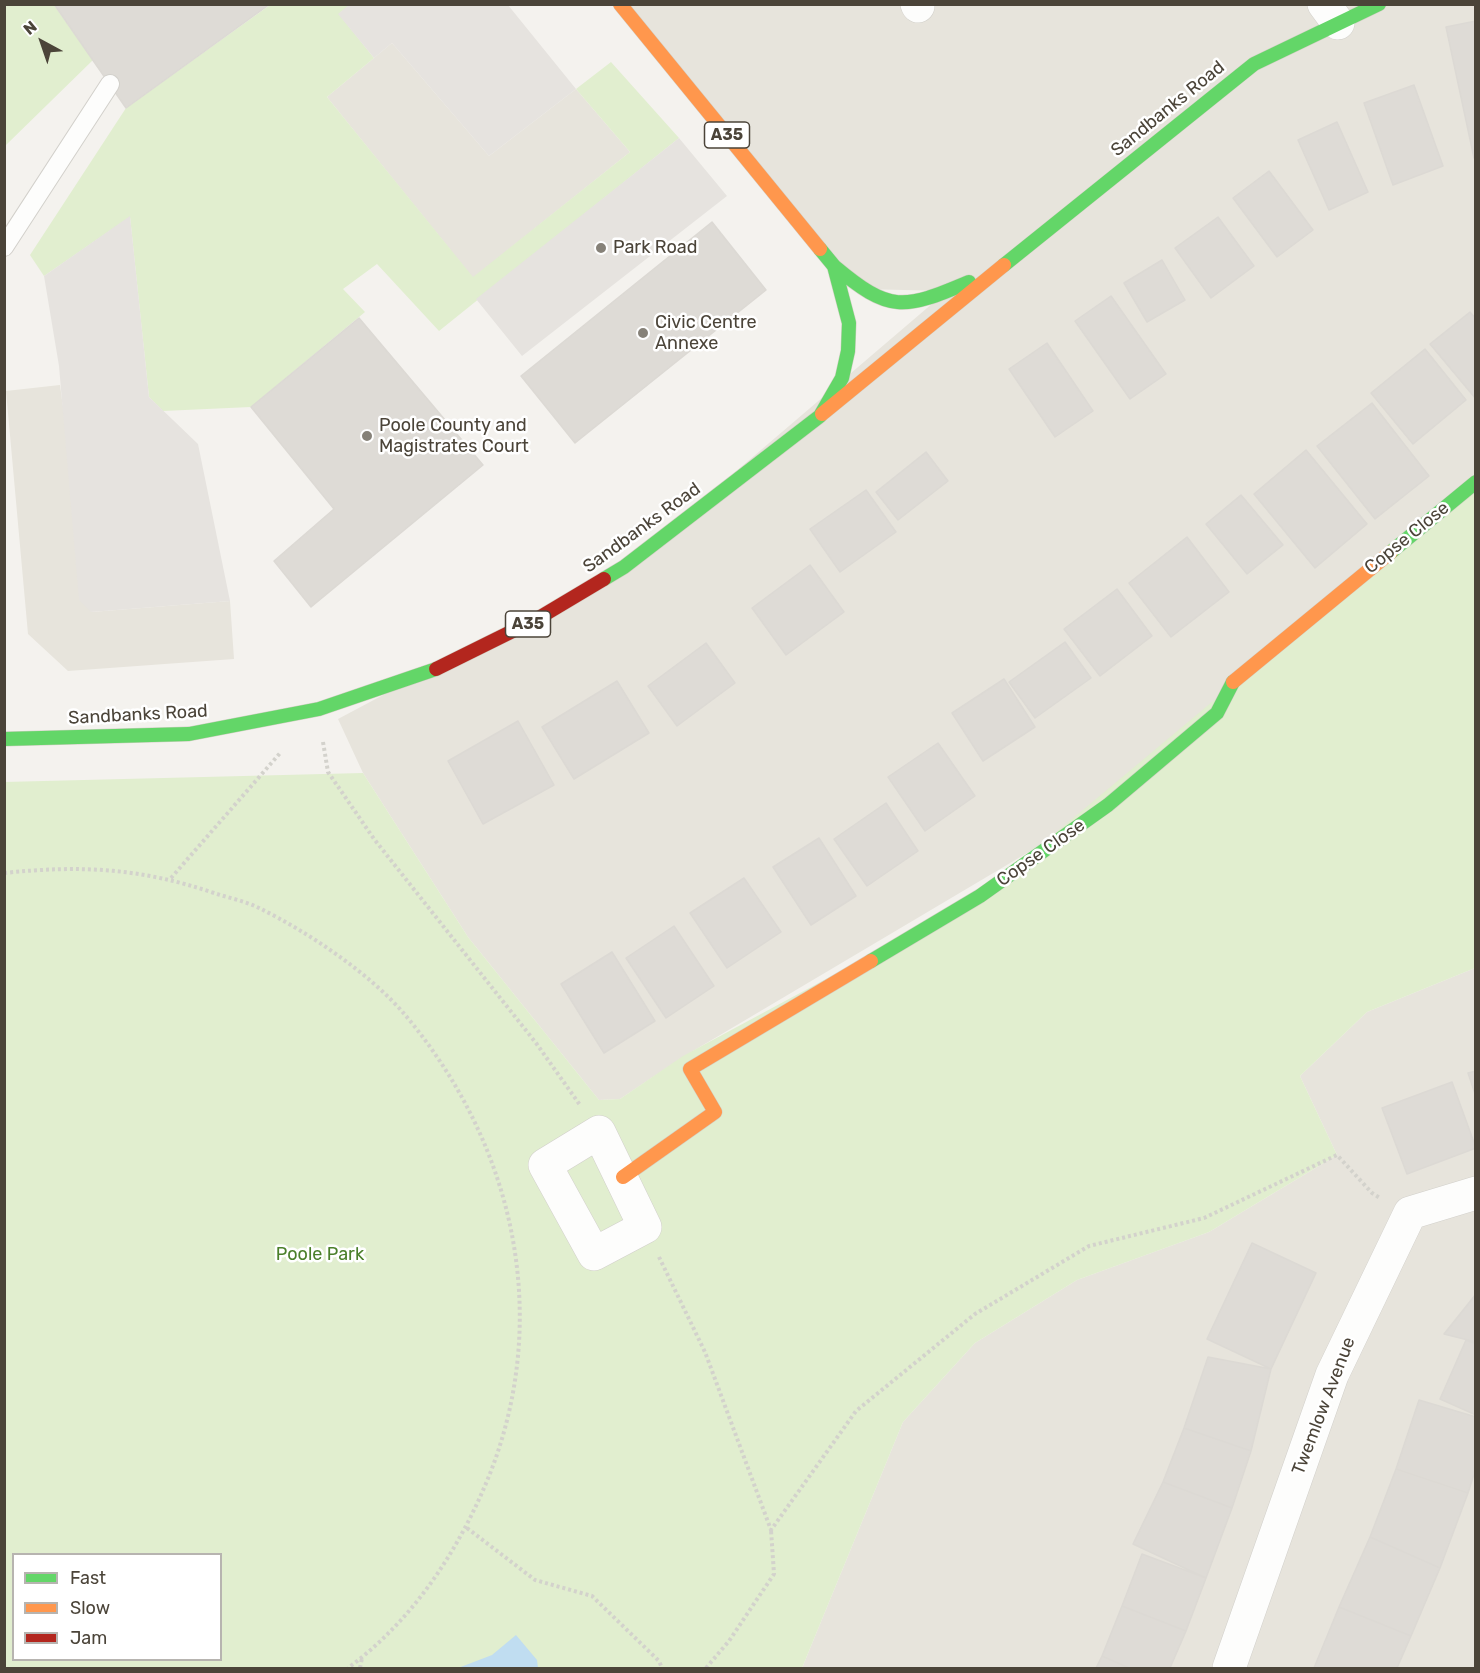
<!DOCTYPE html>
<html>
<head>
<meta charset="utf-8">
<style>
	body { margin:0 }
	#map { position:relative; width:1480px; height:1673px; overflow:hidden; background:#f4f2ee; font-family:Rubik,sans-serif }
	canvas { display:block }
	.frame { position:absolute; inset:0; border:6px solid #4b4439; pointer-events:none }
	.legend { position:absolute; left:12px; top:1553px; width:210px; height:108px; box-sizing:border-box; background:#fff; border:2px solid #b7b4b0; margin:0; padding:8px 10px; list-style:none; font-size:18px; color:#4b4439 }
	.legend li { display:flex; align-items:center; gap:12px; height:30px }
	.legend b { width:30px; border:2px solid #b7b4b0 }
	.north { position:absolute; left:12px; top:12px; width:60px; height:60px; -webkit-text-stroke:4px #fff; paint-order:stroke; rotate:320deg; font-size:16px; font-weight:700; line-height:24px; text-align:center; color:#4b4439 }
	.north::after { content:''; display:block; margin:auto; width:21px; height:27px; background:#4b4439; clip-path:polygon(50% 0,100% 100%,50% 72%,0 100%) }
</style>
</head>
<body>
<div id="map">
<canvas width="1480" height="1673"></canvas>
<div class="frame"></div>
<ul class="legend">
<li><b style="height:8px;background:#63d668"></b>Fast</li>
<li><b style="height:8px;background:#ff974d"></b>Slow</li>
<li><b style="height:8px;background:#b3261e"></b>Jam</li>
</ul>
<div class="north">N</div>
</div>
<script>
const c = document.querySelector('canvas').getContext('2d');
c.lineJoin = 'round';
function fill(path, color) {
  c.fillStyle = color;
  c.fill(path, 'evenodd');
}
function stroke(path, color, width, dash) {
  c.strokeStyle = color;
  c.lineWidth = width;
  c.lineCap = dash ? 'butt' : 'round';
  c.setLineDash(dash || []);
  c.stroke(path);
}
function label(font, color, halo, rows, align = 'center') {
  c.font = font + ' Rubik,sans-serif';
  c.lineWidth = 5;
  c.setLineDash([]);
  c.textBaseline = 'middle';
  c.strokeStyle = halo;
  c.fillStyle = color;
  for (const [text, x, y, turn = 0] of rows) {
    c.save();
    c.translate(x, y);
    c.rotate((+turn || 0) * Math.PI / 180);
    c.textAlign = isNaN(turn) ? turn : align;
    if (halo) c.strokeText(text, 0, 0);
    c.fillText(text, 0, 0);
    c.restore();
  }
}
fill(new Path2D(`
	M620 5H1475V482L1108 805 683 1057 620 1099 599 1100 468 937 363 773 338 719 624 567 947 291 861 289Z
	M392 43 489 156 576 89 630 152 473 278 327 97Z
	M60 385 91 612 230 601 234 659 68 671 28 634 6 391Z
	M1475 968V1668H802L903 1422 975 1343 1077 1280 1209 1232 1337 1155 1300 1076 1367 1012Z`), '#e7e4dc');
fill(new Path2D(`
	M5 4 54 5 93 60 5 146Z
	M270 5H350L339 14 374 58 327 97 473 277 630 152 576 89 611 62 679 138 439 331 377 264 343 289 365 312 251 407 163 411 149 397 130 217 44 276 30 255 126 108Z
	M1475 482V968L1367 1012 1300 1076 1337 1155 1209 1232 1077 1280 975 1343 903 1422 802 1668H5L4 782 363 773 468 937 599 1100 620 1099 683 1056 980 896ZM14 1554H220V1660H14Z`), '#e1eecf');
fill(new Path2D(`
	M350 4 508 5 576 89 489 156 392 43 374 58 338 14Z
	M679 138 727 196 522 356 476 299Z
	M130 216 149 397 198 444 230 601 91 612 79 600 59 366 44 276Z`), '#e6e3df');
fill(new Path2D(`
	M516 1635 537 1660 538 1668H458L492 1655Z`), '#c0ddf1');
const building = new Path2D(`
	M54 4H270L126 108Z
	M1476 21V158H1474L1446 27Z
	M1414 85 1443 166 1393 185 1364 103Z
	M1337 122 1368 192 1329 210 1298 140Z
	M1269 171 1313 230 1277 257 1233 198Z
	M1218 217 1254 266 1211 298 1175 248Z
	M712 222 766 290 575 443 521 376Z
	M1162 260 1185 300 1147 322 1124 283Z
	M1111 296 1166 374 1130 399 1075 321Z
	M1470 312 1476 319V399L1430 344Z
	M359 318 483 465 311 607 274 561 334 509 251 407Z
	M1047 343 1093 411 1055 437 1009 369Z
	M1425 349 1466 400 1413 444 1371 393Z
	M1372 403 1429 476 1375 519 1317 446Z
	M1306 450 1367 524 1315 568 1254 494Z
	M926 452 948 481 898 520 876 492Z
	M866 490 896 532 840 572 810 529Z
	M1241 495 1283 545 1247 574 1206 524Z
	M1187 537 1229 592 1171 637 1129 583Z
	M810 565 844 612 786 655 752 608Z
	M1117 589 1152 636 1100 676 1064 629Z
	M1065 642 1091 678 1035 718 1009 682Z
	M706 643 735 683 677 726 648 686Z
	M1004 679 1035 727 983 761 952 713Z
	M617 681 649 733 574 779 542 727Z
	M518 721 554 785 483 824 448 761Z
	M938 743 975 796 925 831 888 777Z
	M886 803 918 851 867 886 834 839Z
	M819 838 856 896 811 925 773 867Z
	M744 878 781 932 727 968 690 913Z
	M674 926 714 986 666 1018 626 958Z
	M612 952 655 1021 604 1053 561 984Z
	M1476 1071V1097L1468 1073Z
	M1452 1082 1476 1148 1407 1174 1382 1108Z
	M1252 1243 1316 1273 1271 1369 1207 1339Z
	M1476 1294V1342L1444 1334Z
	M1466 1340 1476 1344V1415L1440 1399Z
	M1208 1357 1271 1369 1251 1451 1184 1428Z
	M1419 1400 1476 1417V1468L1468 1493 1396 1469Z
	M1184 1428 1251 1451 1232 1508 1163 1482Z
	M1396 1469 1468 1493 1440 1568 1370 1537Z
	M1163 1482 1232 1508 1206 1578 1133 1544Z
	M1370 1537 1440 1568 1411 1636 1339 1607Z
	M1142 1554 1206 1578 1186 1631 1122 1606Z
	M1122 1606 1186 1631 1170 1668H1129L1102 1656Z
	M1339 1607 1411 1636 1397 1668H1314Z
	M1102 1656 1129 1668H1096Z`);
fill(building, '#dedbd6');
stroke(building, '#dcd9d4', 1.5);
const lane = new Path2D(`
	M4 247 110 84`);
const street = new Path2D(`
	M917 4 918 6
	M1324 4 1338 23
	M599 1132 645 1227 594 1254 545 1165Z
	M1229 1668 1332 1375 1410 1213 1476 1193`);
const fast = new Path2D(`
	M1004 265 1254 64 1379 4
	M834 266C890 313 903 310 969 282
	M1391 552 1476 482
	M604 579 624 567 820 416 842 378 848 351 849 323 834 266 820 249
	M4 739 189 734 319 709 436 669
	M871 961 980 896 1108 805 1217 713 1233 682`);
const slow = new Path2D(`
	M620 4 820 249
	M822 414 1004 265
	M1233 682 1391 552
	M623 1177 715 1112 690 1069 871 961`);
const jam = new Path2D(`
	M436 669 537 619 604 579`);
stroke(lane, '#d2d0cb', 20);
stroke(street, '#d2d0cb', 34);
stroke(fast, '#d3cfc5', 15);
stroke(slow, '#d3cfc5', 15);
stroke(jam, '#d3cfc5', 15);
stroke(new Path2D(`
	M323 742 328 772 374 839 536 1043 580 1105
	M4 873C82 865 140 868 214 893 229 898 245 901 259 908 308 932 371 974 406 1016 516 1147 553 1321 487 1481 457 1553 412 1621 348 1668
	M171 878 281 752
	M659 1257 705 1352 771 1530 856 1411 975 1314 1089 1246 1204 1218 1337 1155 1372 1193 1380 1198
	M467 1528 535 1580 592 1596 659 1661 662 1668
	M360 1668 362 1658
	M706 1668 729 1641 774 1574 771 1530`), '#d3d2cc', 4, [3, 3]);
stroke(lane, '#fdfdfc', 18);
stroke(street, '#fdfdfc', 33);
stroke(fast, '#63d668', 14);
stroke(slow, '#ff974d', 14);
stroke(jam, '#b3261e', 14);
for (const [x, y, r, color] of [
	[601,248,6,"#868178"],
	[643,333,6,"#868178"],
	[367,436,6,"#868178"]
]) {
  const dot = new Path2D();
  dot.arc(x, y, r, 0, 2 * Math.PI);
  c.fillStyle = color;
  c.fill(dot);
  stroke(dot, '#fff', 2);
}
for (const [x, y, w] of [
	[727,135,45],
	[528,624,45]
]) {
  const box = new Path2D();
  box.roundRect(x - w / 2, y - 13, w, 26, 4.5);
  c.fillStyle = '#fff';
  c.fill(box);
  stroke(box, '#4b4439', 1.5);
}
label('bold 16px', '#4b4439', null, [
	["A35",727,135],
	["A35",528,624]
]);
label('18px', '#4b4439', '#fff', [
	["Sandbanks Road",1168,109,-39],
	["Sandbanks Road",642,528,-36],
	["Copse Close",1407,538,-39],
	["Sandbanks Road",138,715,-3],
	["Copse Close",1041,853,-35],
	["Twemlow Avenue",1324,1406,-69]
]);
label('18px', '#4b4439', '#fff', [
	["Park Road",613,248],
	["Civic Centre",655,323],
	["Annexe",655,344],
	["Poole County and",379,426],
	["Magistrates Court",379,447]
], 'left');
label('18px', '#4a7f2a', '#fff', [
	["Poole Park",320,1255]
]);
</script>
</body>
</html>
